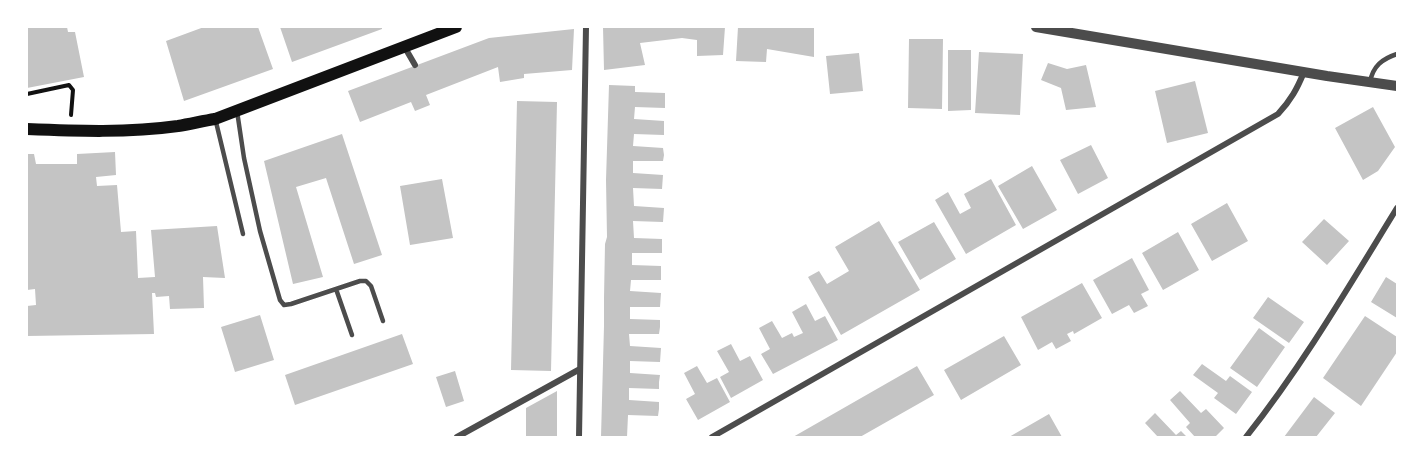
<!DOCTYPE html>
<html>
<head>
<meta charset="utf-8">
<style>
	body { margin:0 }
	#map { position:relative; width:1424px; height:464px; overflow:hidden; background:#fff; font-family:"Exo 2",sans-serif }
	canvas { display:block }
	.frame { position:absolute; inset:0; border:28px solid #fff; pointer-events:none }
</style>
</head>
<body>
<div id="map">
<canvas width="1424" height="464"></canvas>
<div class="frame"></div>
</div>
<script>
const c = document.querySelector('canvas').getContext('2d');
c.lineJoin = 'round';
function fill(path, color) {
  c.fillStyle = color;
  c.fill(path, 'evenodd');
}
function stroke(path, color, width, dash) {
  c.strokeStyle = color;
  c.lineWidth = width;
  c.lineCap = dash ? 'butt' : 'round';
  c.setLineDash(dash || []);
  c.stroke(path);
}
fill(new Path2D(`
	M27 27H67L68 32H75L84 77 27 88Z
	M204 27H258L273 69 184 101 166 41Z
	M280 27H382V29L292 62Z
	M603 27H725L723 55 697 56V40L682 38 640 43 645 65 604 70Z
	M738 27H814V57L767 49 766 62 736 61Z
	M574 29 572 70 524 74V78L500 82 498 67 426 95 430 105 415 111 411 102 360 122 348 91 489 38Z
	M909 39H943L942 109 908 108Z
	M948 50H971V110L948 111Z
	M979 52 1023 54 1020 115 975 113Z
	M859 53 863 91 830 94 826 56Z
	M1048 63 1067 69 1086 65 1096 107 1066 110 1061 88 1041 80Z
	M1195 81 1208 133 1167 143 1155 91Z
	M609 85 635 86V92L665 93V108L635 107 634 119 664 121V135L634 134 633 146 663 148 664 155 663 161H633V173L663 175 662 189 633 188 634 206 664 208 663 222 633 221 634 238 662 239V253H632V265L661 266V280H631L630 291 661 293 660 307H630V319L660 320V327L659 334H629L630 346 661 348 660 362 630 361V373L660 375 659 382V389L629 388V400L659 402V409L658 416 628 415 627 437H601L604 326V298L605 244 607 237 606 180Z
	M517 101 557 102 551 371 511 370Z
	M1373 107 1395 147 1378 171 1363 180 1335 128Z
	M342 134 382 255 354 264 326 178 296 187 323 277 293 284 264 161Z
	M1091 145 1108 178 1078 194 1060 160Z
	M115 152 116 175 96 177 97 186 117 185 121 232 136 231 138 278 155 277 151 230 217 226 225 278 203 277 204 308 170 309 169 296 156 297 155 293H152L154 334 27 336V306L36 305 35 289 27 290V154H34L36 164H77V154Z
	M1032 166 1057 210 1023 229 998 186Z
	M442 179 453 238 410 245 400 186Z
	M991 179 1016 225 966 254 935 200 948 192 960 214 971 208 964 194Z
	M1227 203 1248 241 1212 261 1191 224Z
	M1324 219 1349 241 1327 265 1302 242Z
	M879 221 920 290 841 335 808 277 819 271 827 284 849 271 835 247Z
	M934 222 956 259 920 280 898 242Z
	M1178 232 1199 270 1163 290 1142 253Z
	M1132 258 1149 290 1141 294 1148 306 1134 313 1129 305 1112 314 1093 280Z
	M1386 277 1397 284V318L1371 302Z
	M1082 283 1102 318 1074 334 1073 331 1067 334 1071 341 1056 349 1052 342 1038 350 1021 317Z
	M1268 297 1304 322 1289 343 1253 318Z
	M806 304 815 321 825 316 838 340 773 374 761 354 770 349 759 328 772 321 782 338 792 333 794 337 803 333 792 312Z
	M260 315 274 360 235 372 221 327Z
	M1365 316 1397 337V352L1361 406 1323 378Z
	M1259 328 1285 347 1257 387 1230 368Z
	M402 334 413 364 295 405 285 375Z
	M1004 336 1021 365 961 400 944 370Z
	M731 344 740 361 750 356 763 380 731 398 720 377 729 372 717 351Z
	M1202 364 1226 381 1230 376 1252 392 1236 414 1214 398 1218 393 1193 375Z
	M697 366 707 383 717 378 730 402 698 420 686 399 695 394 684 373Z
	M917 366 934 395 860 437H793Z
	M455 371 464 401 446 407 436 377Z
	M557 391V437H526V408Z
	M1180 391 1201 413 1206 409 1224 428 1215 437H1195L1186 427 1190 423 1170 400Z
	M1314 397 1335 413 1316 437H1284Z
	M1155 413 1176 435 1181 431 1187 437H1158L1145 423Z
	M1049 414 1062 437H1009Z`), '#c4c4c4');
stroke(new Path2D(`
	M27 94 69 85 73 90 71 115`), '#111', 4);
stroke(new Path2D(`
	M1370 82C1373 66 1382 59 1397 54
	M237 111 244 158 260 231 280 300 284 305 291 304 360 281H366L371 286 383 321
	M216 122 243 234
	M336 289 352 335`), '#4c4c4c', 4.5);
stroke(new Path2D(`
	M404 46 415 65
	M457 437 580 369
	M579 437 586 27
	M712 437 1278 114C1291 100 1297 89 1304 72
	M1246 437C1303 365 1349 286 1397 208`), '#4c4c4c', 6);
stroke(new Path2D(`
	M1036 27 1327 76 1397 86`), '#4c4c4c', 10);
stroke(new Path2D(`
	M27 129C77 131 128 133 178 126 190 124 203 121 215 119L456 27`), '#111', 12);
</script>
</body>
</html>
